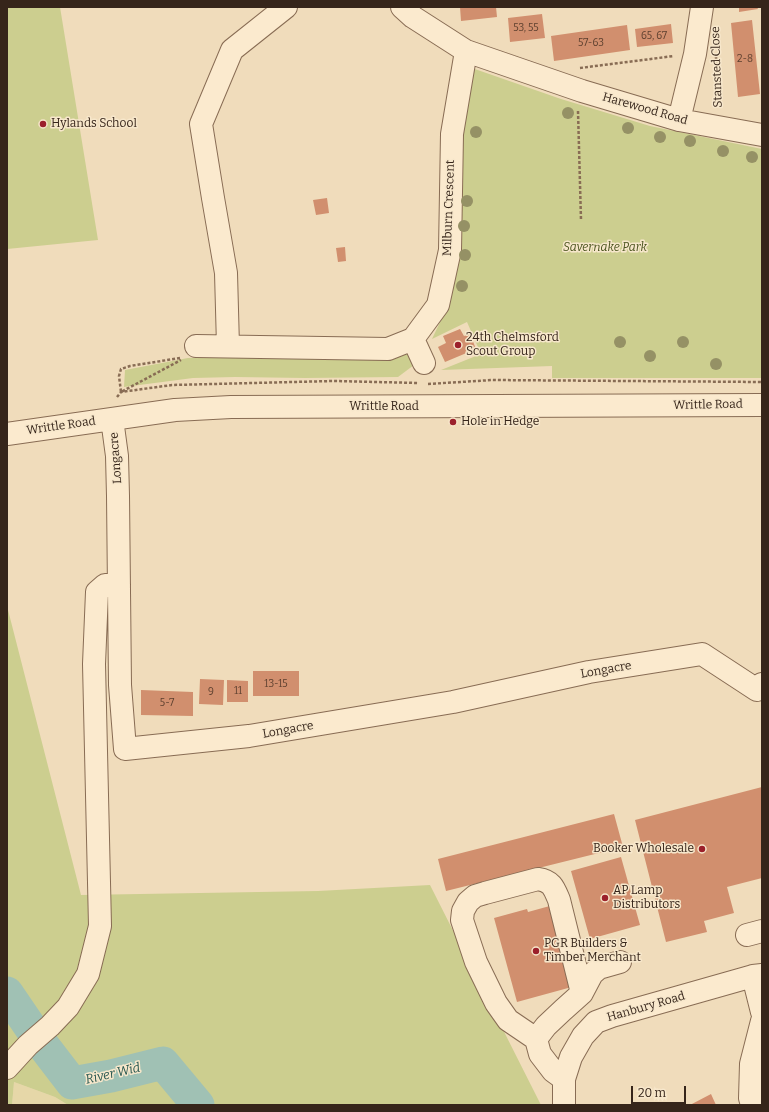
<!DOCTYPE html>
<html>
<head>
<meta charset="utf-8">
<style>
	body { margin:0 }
	#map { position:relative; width:769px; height:1112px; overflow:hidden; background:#f0dcbb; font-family:Bitter,serif }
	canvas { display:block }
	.frame { position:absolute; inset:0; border:8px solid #36251a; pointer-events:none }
	.scale { position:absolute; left:631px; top:1086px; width:55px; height:18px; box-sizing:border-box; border:2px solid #36251a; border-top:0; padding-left:5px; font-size:12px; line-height:14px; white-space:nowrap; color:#36251a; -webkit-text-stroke:3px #f7e7cb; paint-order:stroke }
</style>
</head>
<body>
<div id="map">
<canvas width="769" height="1112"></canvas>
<div class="frame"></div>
<div class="scale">20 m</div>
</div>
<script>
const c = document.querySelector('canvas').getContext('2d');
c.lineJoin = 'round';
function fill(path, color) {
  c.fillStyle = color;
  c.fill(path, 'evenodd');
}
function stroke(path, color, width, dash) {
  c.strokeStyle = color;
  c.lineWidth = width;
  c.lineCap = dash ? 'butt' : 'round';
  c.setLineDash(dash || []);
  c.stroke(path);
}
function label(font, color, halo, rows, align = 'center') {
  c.font = font + ' Bitter,serif';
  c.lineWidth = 3;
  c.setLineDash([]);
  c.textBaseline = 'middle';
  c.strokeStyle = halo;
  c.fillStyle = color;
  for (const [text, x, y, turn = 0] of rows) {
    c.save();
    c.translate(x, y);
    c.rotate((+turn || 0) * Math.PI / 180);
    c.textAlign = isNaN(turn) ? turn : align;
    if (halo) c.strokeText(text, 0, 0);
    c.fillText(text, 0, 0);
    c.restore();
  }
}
fill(new Path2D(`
	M14 1082 55 1097 68 1105H12Z`), '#e6d7a8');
fill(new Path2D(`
	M7 7H60L98 240 7 249Z
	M469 67 561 99 650 126 762 149V378H552V366L441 370 481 354 467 322 432 339 451 299 454 256 458 133Z
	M407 351 414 365 398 377 305 378 235 377 193 378 124 387 125 370 188 358Z
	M7 606 81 895 318 891 430 885 541 1105H68L55 1097 14 1082 12 1105H7Z`), '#ccce8f');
stroke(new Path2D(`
	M7 993 39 1040 72 1083 111 1076 163 1063 198 1105`), '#a0c1b4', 33);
fill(new Path2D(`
	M460 7H496L497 17 461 21Z
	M739 7H757L758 9 739 12Z
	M542 14 545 38 510 42 508 18Z
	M752 20 760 94 738 97 731 23Z
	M671 24 673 43 637 47 635 29Z
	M627 25 630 50 554 61 551 36Z
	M327 198 329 213 316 215 313 200Z
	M345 247 346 261 338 262 336 248Z
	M460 329 464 336 470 334 476 349 445 362 438 347 446 343 443 336Z
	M253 671H299V696H253Z
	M200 679 224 680 223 705 199 704Z
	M227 680 248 681V702H227Z
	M141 690 193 692V716L141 715Z
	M762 787V878L727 887 734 913 704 921 707 932 666 942 635 820Z
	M614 814 623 847 446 891 438 859Z
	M621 857 640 925 590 939 571 871Z
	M557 904 579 985 517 1002 494 918 527 909 528 912Z
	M711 1094 716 1105H690Z`), '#d18f6e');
const minor = new Path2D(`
	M402 7 413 17 466 51 582 91 679 120 762 135
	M679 120 695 54 702 7
	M413 339 424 363
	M196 346 388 349 413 339 438 305 450 250 452 134 466 51
	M228 346 226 273 213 198 201 124 232 50 286 7
	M112 419 117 456 118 496 120 685 125 749 249 736 453 702 589 672 702 654 757 690 762 684
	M7 434 175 410 231 407 762 405
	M747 935 762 931
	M753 976 762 1012
	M536 1039 508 1020 496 1003 476 962 462 920 463 911 468 902 475 896 485 893 538 879C552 881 554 888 559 900L582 993
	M7 1068 28 1045 50 1026 68 1007 88 974 100 926 94 664 97 592 105 585H119
	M564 1079 553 1071 540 1054 536 1039 546 1026 563 1010 582 993 592 974 599 968 620 962
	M564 1105V1079L571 1057 583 1036 596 1022 612 1016 753 976 762 975
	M752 1105 750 1098 751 1064 762 1021`);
stroke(minor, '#886c54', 24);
stroke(new Path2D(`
	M716 57 718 106
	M580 68 674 56
	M578 111 581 220
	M180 358 130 366 121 369 119 376 121 392 181 360
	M428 384 492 380 762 382
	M117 397 121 392 172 385 334 381 419 383`), '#886c54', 2.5, [3, 2]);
stroke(minor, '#fbeace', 22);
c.fillStyle = '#959165';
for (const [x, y] of [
	[568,113],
	[628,128],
	[476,132],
	[660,137],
	[690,141],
	[723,151],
	[752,157],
	[467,201],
	[464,226],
	[465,255],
	[462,286],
	[620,342],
	[683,342],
	[650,356],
	[716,364]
]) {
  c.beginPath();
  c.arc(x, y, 6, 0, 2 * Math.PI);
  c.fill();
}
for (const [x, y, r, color] of [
	[43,124,4,"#9b202b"],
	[458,345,4,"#9b202b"],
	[453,422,4,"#9b202b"],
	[702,849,4,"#9b202b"],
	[605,898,4,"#9b202b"],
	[536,951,4,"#9b202b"]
]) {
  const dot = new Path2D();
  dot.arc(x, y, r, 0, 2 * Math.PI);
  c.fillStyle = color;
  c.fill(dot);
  stroke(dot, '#f7e7cb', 1.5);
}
label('10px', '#5d402f', null, [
	["53, 55",526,28],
	["65, 67",654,36],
	["57-63",591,43],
	["2-8",745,59],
	["13-15",276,684],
	["11",238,691],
	["9",211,692],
	["5-7",167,703]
]);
label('12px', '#36251a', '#f7e7cb', [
	["Stansted Close",717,67,-92],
	["Harewood Road",645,109,16],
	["Milburn Crescent",449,208,-88],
	["Writtle Road",708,405,-1],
	["Writtle Road",384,407],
	["Writtle Road",61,426,-8],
	["Longacre",116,458,-94],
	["Longacre",606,670,-10],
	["Longacre",288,730,-10],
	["Hanbury Road",646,1007,-16]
]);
label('12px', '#36251a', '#f7e7cb', [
	["Hylands School",51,124],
	["24th Chelmsford",466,338],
	["Scout Group",466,352],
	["Hole in Hedge",461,422],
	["Booker Wholesale",694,849,"right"],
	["AP Lamp",613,891],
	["Distributors",613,905],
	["PGR Builders &",544,944],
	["Timber Merchant",544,958]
], 'left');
label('italic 12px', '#4b541f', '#f7e7cb', [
	["Savernake Park",605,248]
]);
label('italic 13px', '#285750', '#f7e7cb', [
	["River Wid",113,1074,-13]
]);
</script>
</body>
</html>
